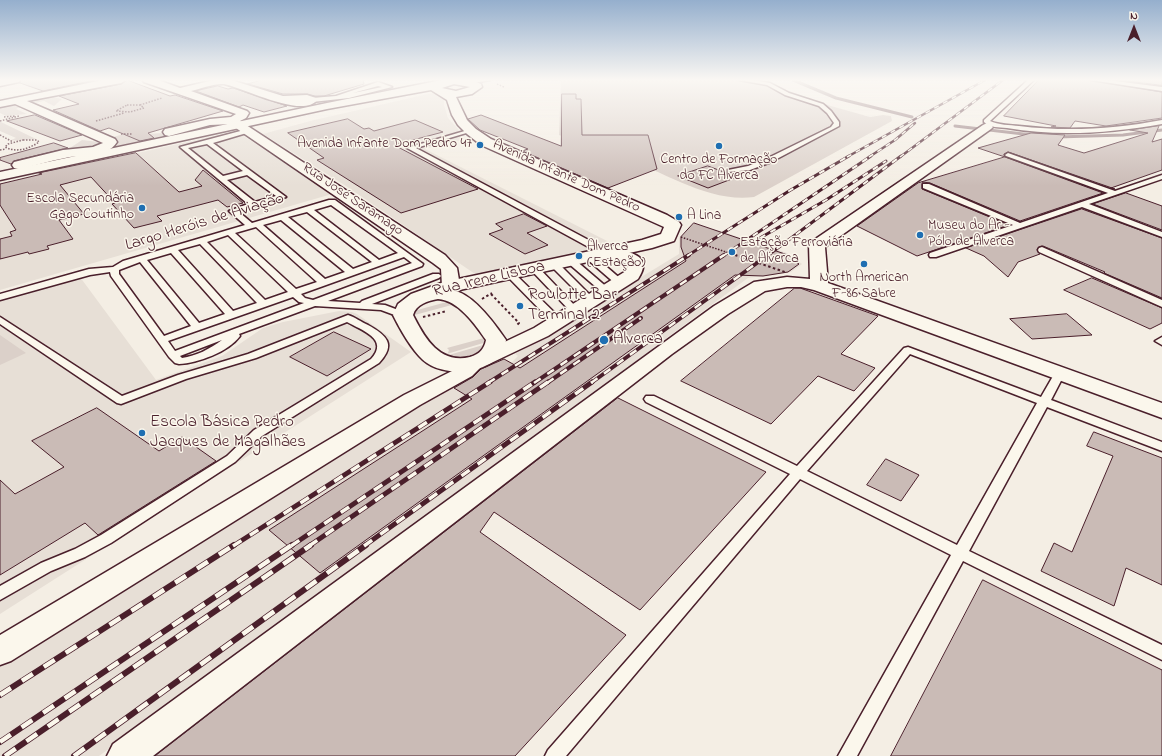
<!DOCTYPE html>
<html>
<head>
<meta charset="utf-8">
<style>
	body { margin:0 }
	#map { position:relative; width:1162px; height:756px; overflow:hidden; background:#f4eee4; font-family:"Indie Flower",sans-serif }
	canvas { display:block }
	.north { position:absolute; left:1114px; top:8px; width:40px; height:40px; -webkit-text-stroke:3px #fbf7ec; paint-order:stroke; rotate:0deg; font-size:11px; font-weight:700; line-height:16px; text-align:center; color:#4a1f2b }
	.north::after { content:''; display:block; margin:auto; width:14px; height:18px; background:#4a1f2b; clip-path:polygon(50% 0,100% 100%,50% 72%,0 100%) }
</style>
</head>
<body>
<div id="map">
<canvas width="1162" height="756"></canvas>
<div class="north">N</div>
</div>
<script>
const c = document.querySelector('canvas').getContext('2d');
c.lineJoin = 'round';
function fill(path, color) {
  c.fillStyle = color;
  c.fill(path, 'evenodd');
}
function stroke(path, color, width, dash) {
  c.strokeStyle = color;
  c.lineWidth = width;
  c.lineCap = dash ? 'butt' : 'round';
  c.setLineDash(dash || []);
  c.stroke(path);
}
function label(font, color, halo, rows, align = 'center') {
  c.font = font + ' "Indie Flower",sans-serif';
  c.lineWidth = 3;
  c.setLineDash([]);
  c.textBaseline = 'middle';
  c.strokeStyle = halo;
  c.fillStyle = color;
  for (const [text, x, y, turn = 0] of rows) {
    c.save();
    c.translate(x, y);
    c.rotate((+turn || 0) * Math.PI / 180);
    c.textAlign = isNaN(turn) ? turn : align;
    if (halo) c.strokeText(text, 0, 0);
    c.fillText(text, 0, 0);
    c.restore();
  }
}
fill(new Path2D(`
	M432 93 444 97V105L448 118 459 130 455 134 465 139 425 149 619 247 478 276 346 186 263 134 310 121Z
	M236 131 332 194 0 290V184Z
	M693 227 717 230 787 253 802 264 791 272 748 278 653 348 654 352 99 756H0V664L499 356 511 363 518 356 515 354 679 254V238Z
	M80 277 156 380 222 356 263 328 283 322 339 311 352 312 357 314 411 352 0 614V301Z`), '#e7dfd6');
fill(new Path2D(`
	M561 80H765L794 93 831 106 870 117 883 115 891 116 892 121 754 197C709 203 664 172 623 157 602 149 581 143 559 135Z
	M50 96 62 99 54 106 44 101 35 103 32 101Z
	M10 105 20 107 16 109 27 114 6 116 0 113V106Z
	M0 122H1L36 139C29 139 18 142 11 140L16 138 0 131Z
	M164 133 167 135 109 148 110 138 120 135Z
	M82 140 99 142 102 144 97 147 72 149 70 148Z
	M454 300 459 303 411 316 410 312Z
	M0 335 26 353 0 365Z
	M484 338H488L490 341 440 356 436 353H448L449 350 447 348Z
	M490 343 473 359 442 357Z`), '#dbd0c9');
stroke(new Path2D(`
	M793 80 836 98 912 117
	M955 126 1032 135
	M1057 137 1123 135 1162 130`), '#8d7174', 3);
const building = new Path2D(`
	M21 80H95L43 91 20 83Z
	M127 80 170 96 175 95 223 111 148 133 154 138 140 141 109 128 100 131 53 110 79 104 59 96 121 84Z
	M262 80H363L364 84 324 96H315L307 94H283L248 84Z
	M1039 80H1090L1162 92V118L1106 126 1075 121 1070 128 1051 127 1056 126 1004 116Z
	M1120 80H1162V85Z
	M218 86 228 89 233 88 287 106 264 112 243 105 239 107 196 91Z
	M562 94H576V99H581L582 135H648L657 169 608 188 522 151 528 149 480 130 468 119 481 115 561 146Z
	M35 115 82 135 60 141 7 121Z
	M348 119 364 129 369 128 374 131 415 120 443 132 394 145 478 189 401 213 317 160 324 158 288 133Z
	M1159 126 1152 142 1162 139V170L1111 188 1115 189 1008 152 1004 154 1005 157 978 148 1031 133 1065 135 1058 145 1084 153 1148 133 1130 130Z
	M54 143 68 148 14 161 11 164 0 160V158Z
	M136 153 179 192 202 186 195 180 203 170 243 203 227 207 218 200 157 216 162 221 134 228 112 204 115 203 91 177 60 185 84 214 59 220 73 239 47 246 49 249 29 254 28 252 0 259V239L12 236 10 232 16 230 0 205V184L42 174 39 173Z
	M1005 157 1103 193 1020 221 930 183 923 182 922 184V189L1009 225 917 256 857 226 918 183Z
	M708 166 737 177 708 188 678 176Z
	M1126 193 1162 206V230L1093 204Z
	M1082 209 1162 238V298L1104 273 1105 272 1043 246 1039 247 1037 249 1040 254 1018 262 1008 277 984 256 966 248Z
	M524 214 547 226 527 233 548 245 525 254 489 234 503 229 496 224Z
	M694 223 785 254 799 264 788 272 763 276 735 275 320 573 269 530 472 399 454 388 473 377 481 369 504 359 520 368 686 261 681 247V237Z
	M1092 278 1162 308V323L1150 329 1064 290Z
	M795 288H800L878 316 841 354 875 368 854 391 818 376 771 424 681 381Z
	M1067 314 1092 335 1032 339 1010 319Z
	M334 332 371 349 327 376 290 357Z
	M618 398 766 472 640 610 494 512 480 532 626 635 515 756H155Z
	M97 408 159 451 182 437 216 461 98 535 85 523 0 575V480L15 494 64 467 32 441Z
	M1094 432 1162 458V585L1126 568 1114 606 1041 571 1054 543 1072 552 1113 456 1087 446Z
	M886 459 919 475 901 501 867 485Z
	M983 580 1162 670V756H891Z`);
fill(building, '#cabbb6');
stroke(building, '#4a1f2b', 1);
const lane = new Path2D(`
	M471 80H490L468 84 465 82Z
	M739 80H753L770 83 789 93 823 104 831 111 839 122V126L771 162 750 170 728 172V170L748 166 766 159 831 127 834 123 827 113 819 106 785 95 767 85Z
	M1028 80H1034L990 121C998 125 1010 125 1019 126 1068 132 1114 129 1162 120V124C1111 133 1058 137 1007 128 998 127 991 128 984 122V120Z
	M1091 80H1107L1162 87V91Z
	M378 82 392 87 349 98 312 102 309 100 312 98 336 96ZM378 86 382 87 353 93Z
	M248 129 251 131 250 132 213 143 286 197 239 212 252 223 329 200H335L423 264 422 266 328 301 360 303 362 301 433 274H439L441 276 439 278 372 304 385 305 406 313 408 315 406 317H400L381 310 315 306 239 334 240 336C228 352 198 363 179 364L175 363 169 357 111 276 110 272 90 275 0 300V294L89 269 113 267 123 261 245 225 229 211 248 204 180 147ZM207 144 243 171 223 176 188 148ZM247 175 276 196 255 202 227 180ZM331 205 398 253 379 260 314 210ZM307 212 372 262 353 269 288 217ZM281 220 345 272 325 279 263 225ZM256 227 317 282 296 289 235 233ZM228 235 288 292 265 300 207 242ZM200 244 257 303 233 311 178 250ZM171 253 225 314 199 323 147 260ZM404 257 412 263 313 300 305 298 301 294ZM140 262 191 326 164 336 119 274V270ZM293 297 299 302 304 303 175 351 168 341ZM222 340C210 349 196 356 182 358L180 356Z
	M468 130 473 131 416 148 611 252 612 254 611 256H605L407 148Z
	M1008 153 1115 191 1162 175V179L1089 204 1162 232V237L1082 207 936 257H930L929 255 930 253 1013 225 923 188V184H929L1020 223 1108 193 1006 156 1005 155Z
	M1042 247 1162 300V307L1039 252 1038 250 1039 248Z
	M590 254 593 255 623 281 625 283 623 285H617L587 259 586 257Z
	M571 258 574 259 609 289 611 291 609 293H603L568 263 567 261 568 259Z
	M555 262 558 263 596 301 594 303H588L552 267 551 265Z
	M535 266 538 267 578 309 580 311 578 313H572L532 271 531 269 532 267Z
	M510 271 513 272 562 320 563 322 562 324H554L507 276 506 274 507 272Z
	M348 315C355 317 361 322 368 325 386 335 397 344 379 363L262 436 235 462 111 543 85 557 51 571 0 600V586L41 563 75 549 101 535 227 456 254 430 371 359C390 339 361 330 347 322L256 358 186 379 121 404 117 403 0 324V317L122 396 178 375 248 354Z
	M1162 337V345L1155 341Z
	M908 347 1041 397 1056 371H1064L1065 373 1051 400 1162 442V451L1047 407 969 551 1162 645V660L963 561 857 756H838L951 555 800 479 566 756H545L548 750 790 474 646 402 644 399 646 396H654L797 466 904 348ZM910 354 1037 403 957 545 807 471Z`);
const street = new Path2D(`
	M0 80H20L19 82 0 86Z
	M103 80H126L121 83 27 101 115 139 117 142C106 159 82 154 65 158 49 161 34 166 19 169L14 168 12 165 14 162 63 150 93 147 103 143 15 104 0 107V101Z
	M143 80H158L180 88 214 80H231L283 96 307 95 316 98 317 100C303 119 244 88 224 84 216 83 199 89 191 91L247 111 249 113 246 118 240 121 445 255 457 268 460 286 457 290 451 291 445 290 442 286 441 269 433 263 233 126 232 124 210 125 169 136 165 135 163 132 165 129 210 119 231 117 236 114 144 82Z
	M987 123 991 125 993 127 991 129 825 247 828 283 1162 403V418L814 290 801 287H787L765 291 728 314 672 354 153 756H107L113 744 714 306 754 282 787 277 810 279 809 245 811 242 983 125Z
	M608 249C627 251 655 254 638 279L548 336 489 364 482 366 472 376 420 405 11 661 0 665V635L404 395 458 368 468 358 475 356 534 328 626 271 628 265 620 261 602 257 600 254 602 251Z`);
const secondary = new Path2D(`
	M442 80H471L481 84 482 87 472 94 456 97 467 120 476 129 491 139 667 215 679 222 681 225 674 241 652 248 455 291C474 295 495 324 506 340 502 373 450 379 427 363 414 354 400 329 393 315L398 304 411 294 444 282 642 240 661 234 664 227 481 145 467 134 458 125 452 115 447 100 431 90 327 109 0 180V172L327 103ZM454 84 470 87 456 91 442 88ZM438 299C458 300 475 324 486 340 484 349 480 354 470 357 440 364 425 339 413 315 416 304 428 301 438 299Z`);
stroke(lane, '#4a1f2b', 3);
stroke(street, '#4a1f2b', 3);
stroke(secondary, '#4a1f2b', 3);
stroke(new Path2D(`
	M497 84 504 87
	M127 105H140L144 108 130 112 116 111Z
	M140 105 162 98
	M4 117 15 116
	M0 121 19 116
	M96 121 124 113
	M121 134H132
	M0 135 13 142
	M23 140H37L39 142C29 149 16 153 5 147L8 144Z
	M0 150 6 149`), '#4a1f2b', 1.5, [1.5, 1.5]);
stroke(new Path2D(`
	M491 294 519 323 517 325
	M482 299 492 293
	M423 317 447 311`), '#4a1f2b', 2, [2.5, 2.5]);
fill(lane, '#fbf7ec');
fill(street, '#fbf7ec');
fill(secondary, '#fbf7ec');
const railFar4 = new Path2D(`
	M847 157 985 80
	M869 157 895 140 915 123
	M900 157 1003 80`);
const railFar3 = new Path2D(`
	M760 238 826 200 886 161
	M687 256 789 191 849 156
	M723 256 871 156
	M767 256 901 156`);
const railFar2 = new Path2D(`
	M488 383 689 255
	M534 383 724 255
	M547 383 641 318
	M591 383 768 255`);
const railFar1 = new Path2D(`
	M233 546 490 382
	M291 546 535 382
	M309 546 548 382
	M364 546 592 382`);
const rail = new Path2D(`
	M0 695 234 545
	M0 742 292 545
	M5 756 311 545
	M74 756 366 545`);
stroke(railFar4, '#4a1f2b', 2.5);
stroke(railFar3, '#4a1f2b', 3);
stroke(railFar2, '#4a1f2b', 4);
stroke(railFar1, '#4a1f2b', 5);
stroke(rail, '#4a1f2b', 6);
stroke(railFar4, '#fbf7ec', 1.5, [5]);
stroke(railFar3, '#fbf7ec', 2, [6]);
stroke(railFar2, '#fbf7ec', 2.5, [8]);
stroke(railFar1, '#fbf7ec', 3.5, [10]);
stroke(rail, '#fbf7ec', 4.5, [13]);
stroke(new Path2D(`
	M681 237 738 256`), '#4a1f2b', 1.5, [1.5, 1.5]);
stroke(new Path2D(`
	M735 255 785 272`), '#4a1f2b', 2, [2.5, 2.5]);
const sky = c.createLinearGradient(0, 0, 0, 186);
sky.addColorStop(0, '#95afcd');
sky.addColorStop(0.43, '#faf7f3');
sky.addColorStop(1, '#faf7f300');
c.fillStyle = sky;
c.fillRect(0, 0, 1162, 186);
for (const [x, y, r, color] of [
	[480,145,4,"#1f6fb2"],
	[719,146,4,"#1f6fb2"],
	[142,208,4,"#1f6fb2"],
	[679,217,4,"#1f6fb2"],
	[920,235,4,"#1f6fb2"],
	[732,252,4,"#1f6fb2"],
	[579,256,4,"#1f6fb2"],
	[864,264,4,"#1f6fb2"],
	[520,306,4,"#1f6fb2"],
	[604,340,5,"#1f6fb2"],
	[142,433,4,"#1f6fb2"]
]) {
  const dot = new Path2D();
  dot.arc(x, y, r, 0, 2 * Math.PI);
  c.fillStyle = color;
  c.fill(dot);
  stroke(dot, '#fbf7ec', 1.5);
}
label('14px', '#4a1f2b', '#fbf7ec', [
	["Avenida Infante Dom Pedro 47",472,145,"right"],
	["Centro de Formação",719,161,"center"],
	["do FC Alverca",719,177,"center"],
	["Escola Secundária",134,200,"right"],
	["Gago Coutinho",134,216,"right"],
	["A Lina",687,217],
	["Museu do Ar -",928,227],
	["Pólo de Alverca",928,243],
	["Estação Ferroviária",740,244],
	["de Alverca",740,260],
	["Alverca",587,248],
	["(Estação)",587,264],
	["North American",864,279,"center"],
	["F-86 Sabre",864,295,"center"]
], 'left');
label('14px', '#4a1f2b', '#fbf7ec', [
	["Avenida Infante Dom Pedro",566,177,24],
	["Rua José Saramago",352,200,34]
]);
label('17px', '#4a1f2b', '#fbf7ec', [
	["Largo Heróis de Aviação",205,223,-17],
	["Rua Irene Lisboa",489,280,-13]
]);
label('17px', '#4a1f2b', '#fbf7ec', [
	["Roulotte Bar",528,296],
	["Terminal 2",528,316],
	["Alverca",613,340],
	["Escola Básica Pedro",150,423],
	["Jacques de Magalhães",150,443]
], 'left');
</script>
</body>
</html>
